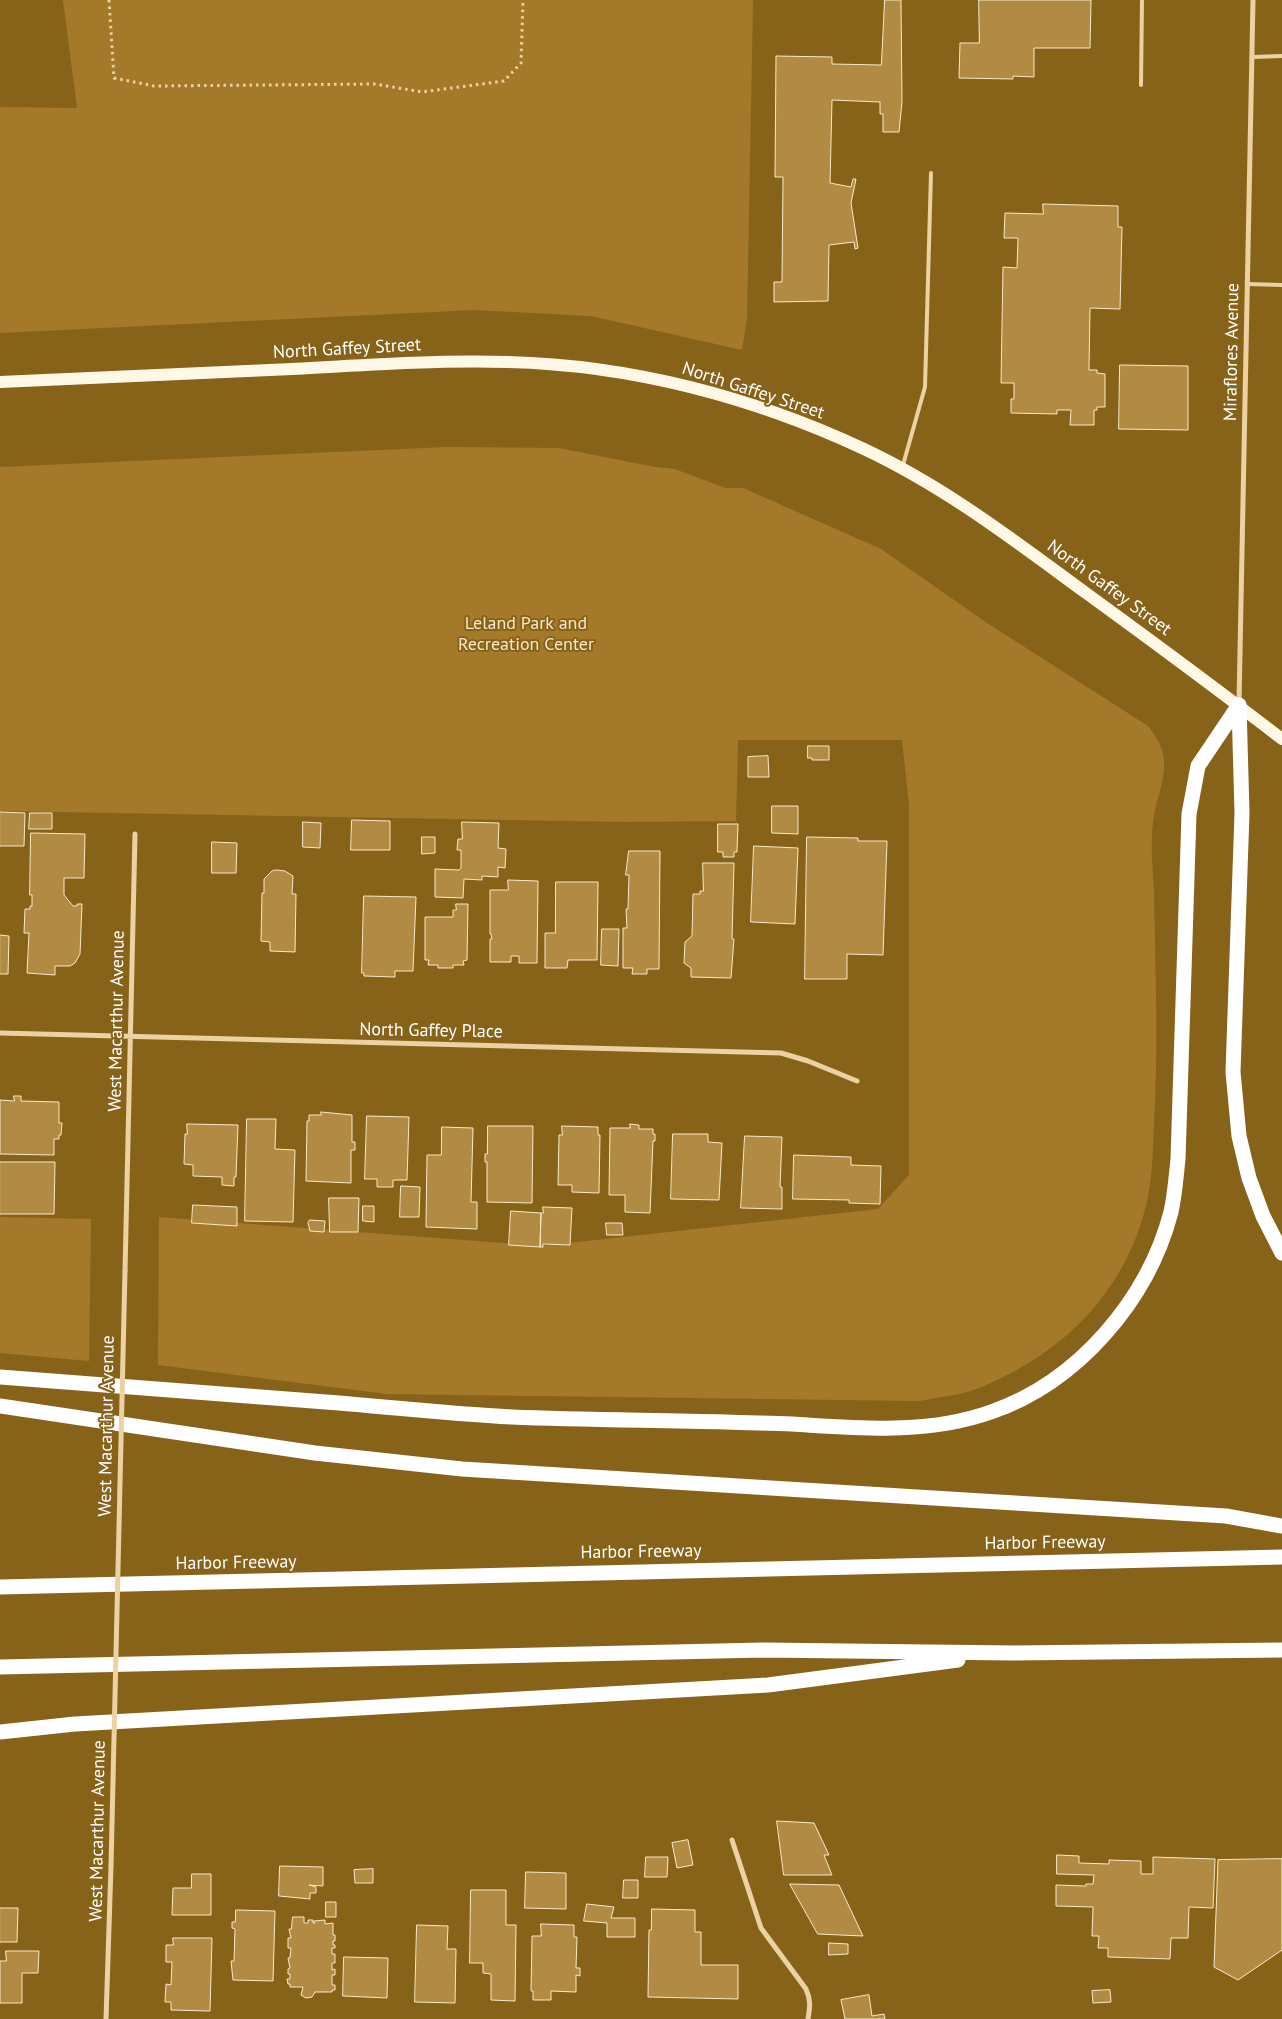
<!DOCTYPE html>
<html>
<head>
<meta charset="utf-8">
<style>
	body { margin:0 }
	canvas { display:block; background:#87631a }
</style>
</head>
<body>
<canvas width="1282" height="2019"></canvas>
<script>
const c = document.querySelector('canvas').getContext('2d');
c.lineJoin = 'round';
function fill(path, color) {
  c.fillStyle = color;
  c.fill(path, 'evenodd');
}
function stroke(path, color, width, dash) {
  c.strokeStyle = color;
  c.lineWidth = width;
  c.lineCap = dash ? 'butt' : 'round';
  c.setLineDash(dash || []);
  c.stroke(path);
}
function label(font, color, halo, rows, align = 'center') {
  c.font = font + ' "PT Sans",sans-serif';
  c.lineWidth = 4;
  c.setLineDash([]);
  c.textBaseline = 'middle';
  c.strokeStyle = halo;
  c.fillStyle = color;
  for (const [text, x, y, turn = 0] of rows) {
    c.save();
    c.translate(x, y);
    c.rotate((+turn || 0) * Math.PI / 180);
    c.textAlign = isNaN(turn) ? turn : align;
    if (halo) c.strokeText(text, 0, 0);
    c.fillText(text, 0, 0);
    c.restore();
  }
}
fill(new Path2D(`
	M63 0H753L747 318 742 350 591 316 474 310 0 333V107L77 108Z
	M447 447 559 448 655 467 675 469 725 488H743L881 549 987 623 1148 726C1154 734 1161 744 1163 754 1168 777 1155 800 1153 822 1150 845 1153 871 1154 894 1155 963 1158 1032 1155 1100 1153 1132 1154 1165 1148 1197 1128 1290 1065 1353 979 1388 961 1395 939 1397 920 1401L387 1394 158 1365 159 1217 542 1246 878 1209 909 1175V804L902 740H738L736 821 626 822 0 811V467Z
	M0 1217 91 1219 89 1361 0 1353Z`), '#a47a2a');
const building = new Path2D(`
	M885 0H901L902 102 899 132H883V114H880V102L832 100 830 183 851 187 853 179H856L851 203 858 248 855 249 854 242 829 245 828 301 774 302V282H782L783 177H775L776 56 832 57V64L881 65Z
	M979 0H1091L1090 48H1034V77L1013 76V79L959 78 960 43H979Z
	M1043 204 1118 206V227H1122L1120 309 1090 308 1089 370H1097V373L1105 374V407H1097V410H1094V425H1070L1071 410H1057V414L1011 413V399H1014V383H1001L1003 267 1017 268 1018 238H1004L1005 213 1043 214Z
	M1120 365 1188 366V430L1119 429Z
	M808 746H829V760H812V758H808Z
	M768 756 769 777H748V757Z
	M772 806H798V834L772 833Z
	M0 812 25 813 24 846H0Z
	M30 813H52V829H29Z
	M352 820 390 821V850H351Z
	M303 822 321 823 320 848 303 847Z
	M462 822 499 823 498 848 506 849 505 868 498 867V877L482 876V880L464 879 463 898 435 897V869L459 870 461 868V850H457L458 839H462Z
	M718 824H738L737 852H734V857H723V852H718Z
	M31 833 85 834 84 878H64V895L73 906H77V904H82L80 954 75 963 70 966H55V975L27 973 29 933H24L25 909H30V906H32V895H30Z
	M422 837H435V853L422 854Z
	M807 837 858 838V841H887L883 955 847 954V979H805Z
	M212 842 237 843 236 873H212Z
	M754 846 798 848 795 924 751 922Z
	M629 851H660L659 969H647V974H632L633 968H623V928H627L626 909H628L629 875H626Z
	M703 863H734L732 939H734L731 978 691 977V968L684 963 685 942 692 936 693 894H700V891H703Z
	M277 870 285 871 293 876 292 894H296L295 952 270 951V942L261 941 262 893H264V879L272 871Z
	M508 880 538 881 537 963H519V956H511V962H490V939H492L491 934H490V890H508Z
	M556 882H598L597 960H568L567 968H545V933H555Z
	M364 896 416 897 413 971H395V977L364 976V973H362Z
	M456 904H468L467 960 463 961 464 965H453V968H438V965H428L429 960H425V917H453V910H456Z
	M602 929H619L618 966 601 965Z
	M0 935 9 936 8 974H0Z
	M14 1096H21V1101L59 1102V1123H62L61 1135H59V1139H54V1155L0 1154V1100L14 1101Z
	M321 1112 352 1115V1142H355V1150H351V1183L306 1181 307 1121H309V1115H321Z
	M367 1116 409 1117 407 1180H393V1187H377V1179H365Z
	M247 1119H276L275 1149 295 1150 293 1222 245 1221Z
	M187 1124 238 1125 236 1177H234V1186L222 1185V1177L193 1176V1165L184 1164 185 1134H187Z
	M630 1124 639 1125V1129H653V1134H655V1141H653L650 1213 625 1212V1195H609L610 1128H630Z
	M488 1126H533L532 1203 487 1202V1162H485V1154H487Z
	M562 1126 598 1127V1135H600L599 1193 572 1192V1185H558L559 1135H562Z
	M442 1127 473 1128 471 1202H477V1229L426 1227 427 1155H441Z
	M673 1134H708V1142L722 1143 719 1200 671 1199Z
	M745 1136 782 1137 780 1187H782V1209L741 1208Z
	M794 1155 851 1157V1165L881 1166 880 1204 849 1203V1200L793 1199Z
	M0 1162H55L54 1214H0Z
	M401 1186 420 1187 419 1217H400Z
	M329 1198H359L358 1232H330Z
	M193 1205 237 1207V1226L192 1223Z
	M363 1206H374V1222L363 1221Z
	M543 1207 572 1208 570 1245 543 1244V1247H540L541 1213H543Z
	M511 1211 541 1213 540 1247 509 1245Z
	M310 1220 325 1221 324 1232 310 1231 308 1223Z
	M606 1223H622L623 1235H607Z
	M777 1821 814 1823 829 1855H824L832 1875H784Z
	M688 1840 693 1865 677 1868 672 1843Z
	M1057 1855 1079 1856V1863L1109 1864V1860L1141 1861V1874H1153V1857L1215 1859 1213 1908 1189 1907 1188 1938H1171L1170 1959 1108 1957V1948H1098L1099 1936H1092L1093 1907 1056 1906V1885L1086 1886V1884H1093L1094 1875 1057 1874Z
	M646 1857H668L667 1877H645Z
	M1282 1859V1950L1238 1980 1214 1967 1218 1860Z
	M280 1866 323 1867V1886L309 1885 316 1887V1893H310V1899L279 1896Z
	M373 1869V1883H355L354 1870Z
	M526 1872 566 1873V1909L525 1908Z
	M192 1874H211V1915H172L173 1888H191Z
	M624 1880H638V1898H623Z
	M790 1884 839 1885 863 1936 818 1934Z
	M471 1890H506V1925H516L515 2001 491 2000V1974L483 1973V1963H470Z
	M326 1902H336V1917H326Z
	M587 1904 614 1907 611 1918H635V1937H607V1923L584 1921Z
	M0 1908H18L17 1942H0Z
	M652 1909 695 1910V1932H701V1965H738V1999L648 1997 649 1930H651Z
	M236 1910 275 1911 273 1981 233 1980 231 1961H234L235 1929 232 1928V1922H235Z
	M293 1917H304V1923H308V1920H313V1923H315L314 1921 325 1920V1924L333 1923V1935H335V1941H333V1945H335V1948H332V1954H335V1963H332V1970L335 1969V1975H332V1985H335V1990H332V1992H315L312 1997 306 1998 301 1995 303 1987H290V1984H288L287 1979H290V1974H288V1969L290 1968 288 1958H290L291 1948H288V1938H291L289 1929H291Z
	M541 1924 574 1925V1937H577L576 1968H580V1976L576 1975V1992L551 1991V2000H533V1991H531L532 1936H541Z
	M417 1925 448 1926 447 1949H456L455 2003 415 2002Z
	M173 1938H212L210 2011 171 2010V2002H165L166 1984 171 1985 172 1962H166V1945H173Z
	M829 1943 848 1944V1954L829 1955Z
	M6 1951H39L38 1973H22V2003H0V1961H6Z
	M344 1957 388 1958 387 1998 343 1996Z
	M1110 1990 1111 2002 1093 2003 1092 1991Z
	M869 1995 872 2016 884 2014 885 2019H845L841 2000Z`);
fill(building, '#b18b43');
stroke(building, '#f9e8c7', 1);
stroke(new Path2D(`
	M109 0 114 78 154 86 375 84 422 92 504 81 521 63 523 0`), '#ecd2a2', 3, [2.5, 4]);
stroke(new Path2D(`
	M1252 57 1282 56
	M1141 85 1142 0
	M1247 284 1282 285
	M903 465 925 387 931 173`), '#ecd2a2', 4);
stroke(new Path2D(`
	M1239 702 1253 0
	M0 1033 781 1053 808 1061 857 1081
	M125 1271 135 834
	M732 1840 761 1928 806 1989C811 2000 810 2007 808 2019
	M106 2019 111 1866`), '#ecd2a2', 5);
stroke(new Path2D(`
	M0 382C97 378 195 373 292 369 364 365 436 360 508 362 631 365 753 397 864 449 945 487 1015 541 1086 593 1152 641 1217 689 1282 739`), '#fff8e7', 12);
stroke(new Path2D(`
	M1239 705 1242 813 1233 1072 1239 1136 1249 1178 1263 1216 1282 1253
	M0 1377C113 1386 226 1394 339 1403 397 1408 455 1414 512 1417 583 1420 655 1420 726 1422 748 1423 770 1423 792 1424 859 1428 926 1435 991 1412 1078 1382 1148 1300 1171 1212 1175 1194 1176 1177 1178 1159L1189 814 1198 766 1239 705
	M0 1406 315 1453 462 1469 1226 1516 1282 1526
	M0 1587 1282 1557
	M0 1667 763 1650 1014 1653 1282 1650
	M0 1732 75 1724 768 1685 958 1660`), '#fff', 15);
stroke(new Path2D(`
	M111 1866 125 1271`), '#ecd2a2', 5);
label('18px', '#fff', '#87631a', [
	["North Gaffey Street",347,349,-3],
	["Miraflores Avenue",1232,352,-89],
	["North Gaffey Street",753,391,18],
	["North Gaffey Street",1109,588,36],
	["West Macarthur Avenue",117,1021,-89],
	["North Gaffey Place",431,1031,1],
	["West Macarthur Avenue",107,1426,-89],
	["Harbor Freeway",1045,1543,-1],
	["Harbor Freeway",641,1552,-1],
	["Harbor Freeway",236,1563,-1],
	["West Macarthur Avenue",98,1831,-89]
]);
label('18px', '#f9e8c7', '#87631a', [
	["Leland Park and",526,624],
	["Recreation Center",526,645]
]);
</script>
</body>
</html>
